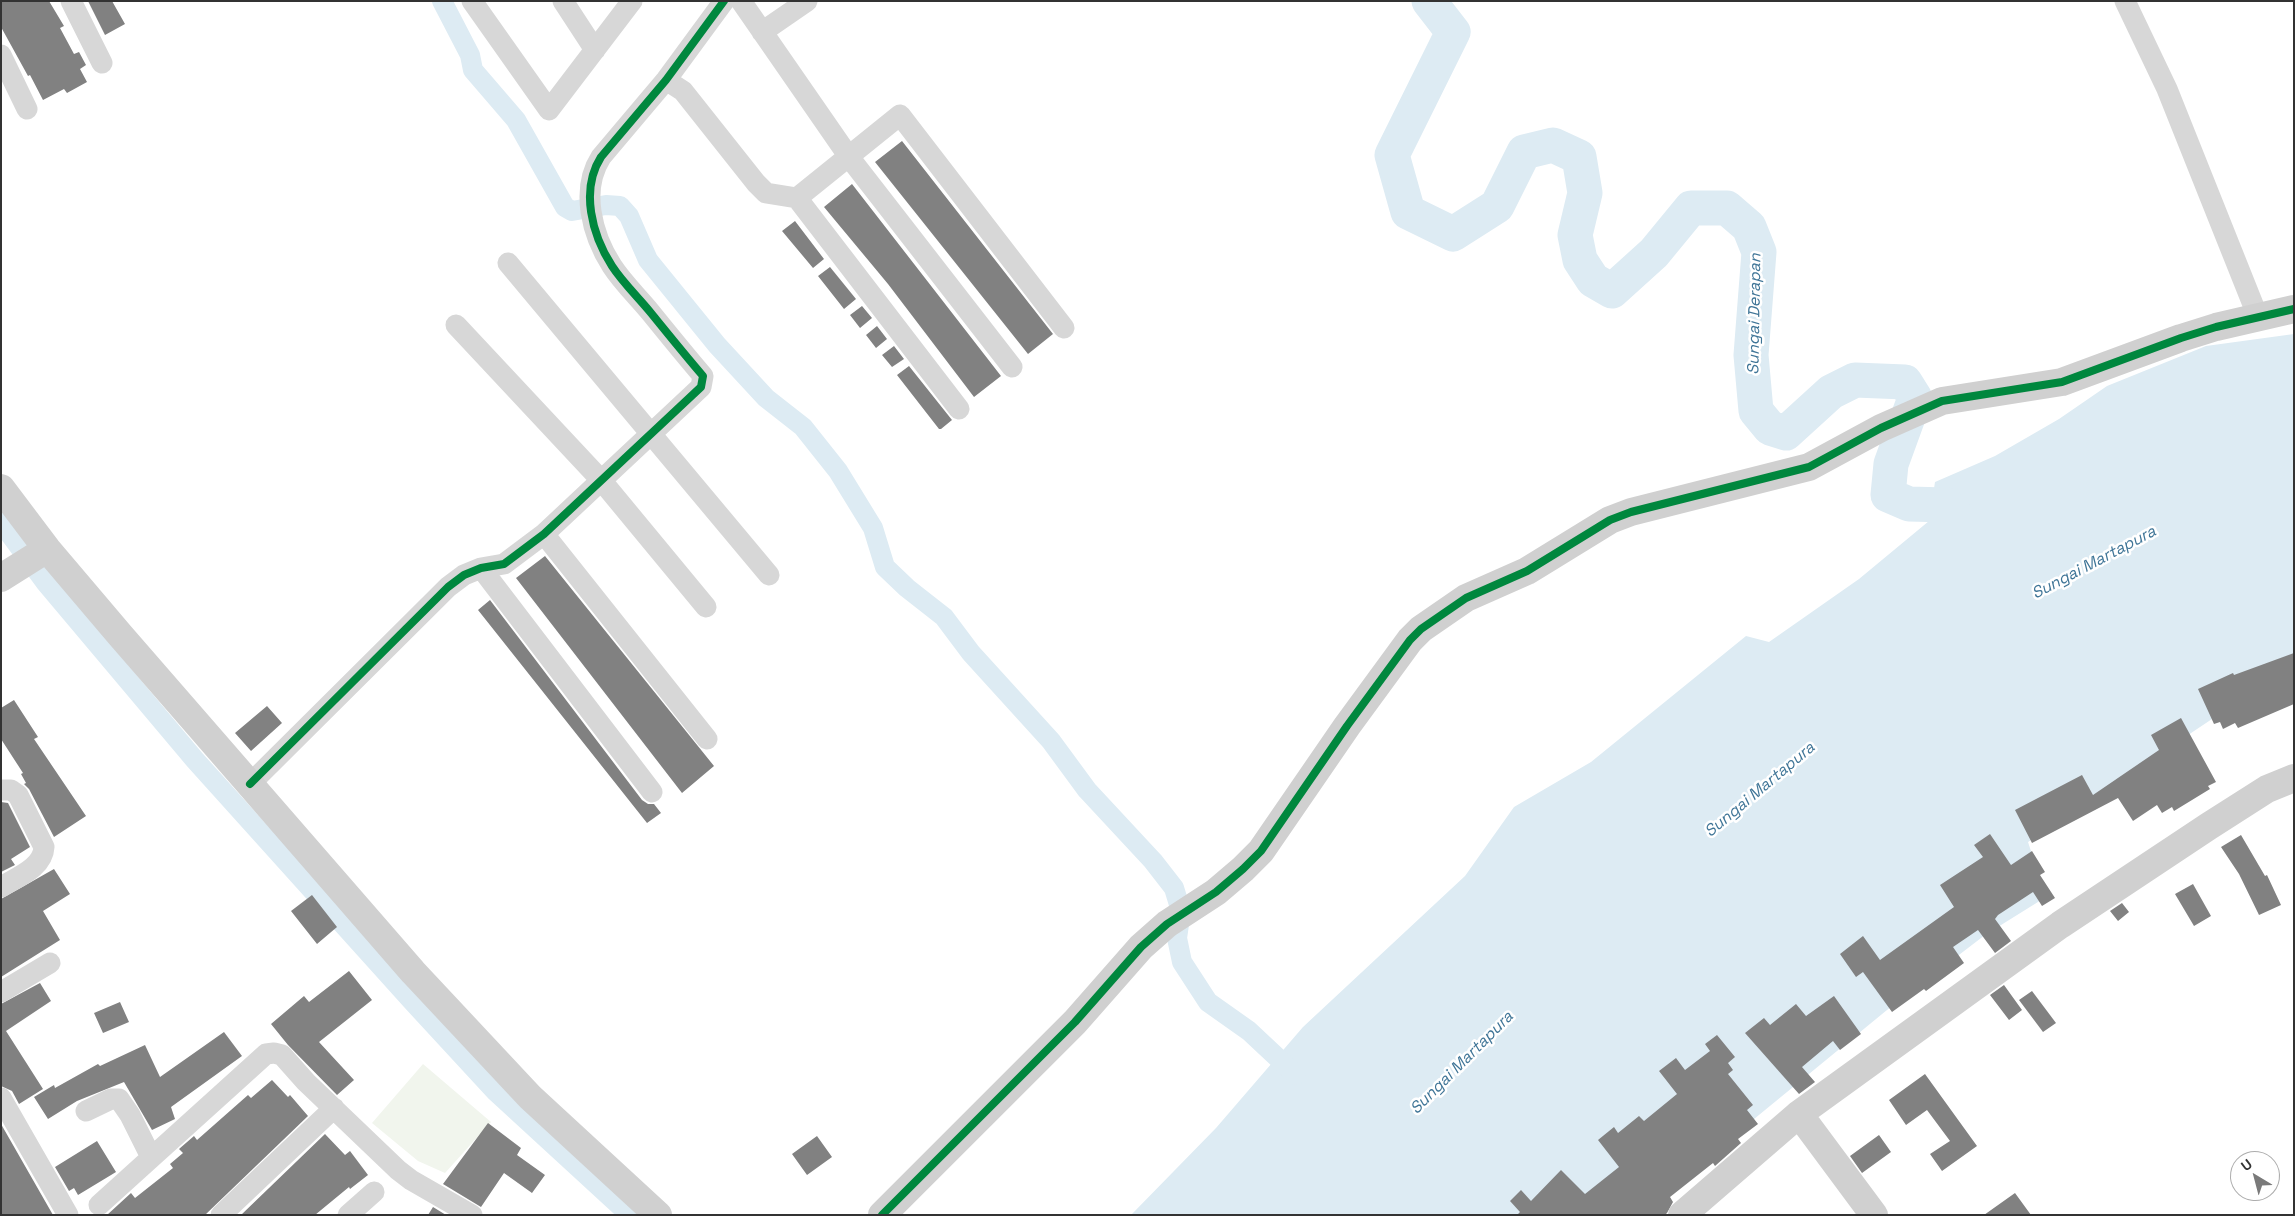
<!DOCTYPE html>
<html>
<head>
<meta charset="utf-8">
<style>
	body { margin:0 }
	#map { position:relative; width:2295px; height:1216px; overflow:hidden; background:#fff; font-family:"Space Grotesk",sans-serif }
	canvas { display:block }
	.frame { position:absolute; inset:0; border:2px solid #333; pointer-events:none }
	.north { position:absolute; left:2230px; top:1151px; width:50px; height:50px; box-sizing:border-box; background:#fff; border:1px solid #adadad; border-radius:50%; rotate:323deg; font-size:14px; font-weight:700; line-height:20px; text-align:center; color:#333 }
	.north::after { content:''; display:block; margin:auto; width:18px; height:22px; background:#7a7a7a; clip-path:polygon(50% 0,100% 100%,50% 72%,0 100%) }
</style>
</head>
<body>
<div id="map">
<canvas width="2295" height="1216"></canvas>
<div class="frame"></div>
<div class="north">U</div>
</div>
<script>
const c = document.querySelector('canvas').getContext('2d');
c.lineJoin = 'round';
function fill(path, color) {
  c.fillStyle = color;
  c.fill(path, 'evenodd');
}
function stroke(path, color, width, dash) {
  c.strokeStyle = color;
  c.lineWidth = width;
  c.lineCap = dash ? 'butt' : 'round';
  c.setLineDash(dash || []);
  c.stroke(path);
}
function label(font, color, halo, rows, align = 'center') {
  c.font = font + ' "Space Grotesk",sans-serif';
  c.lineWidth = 5;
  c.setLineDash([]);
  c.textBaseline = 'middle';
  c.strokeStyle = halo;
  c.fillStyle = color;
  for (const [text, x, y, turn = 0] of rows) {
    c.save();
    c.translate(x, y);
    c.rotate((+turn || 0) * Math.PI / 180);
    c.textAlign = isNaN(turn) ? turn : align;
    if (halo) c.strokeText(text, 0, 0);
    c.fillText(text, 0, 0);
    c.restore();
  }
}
fill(new Path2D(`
	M423 1064 491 1122 445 1173 418 1161 372 1123Z`), '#f1f5ed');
fill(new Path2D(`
	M2294 334V687L2221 713 2028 842 2046 897 1985 935 1887 1010 1637 1215H1131L1216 1128 1303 1027 1465 876 1514 807 1591 762 1746 636 1769 642 1859 579 1929 521 1935 482 1995 456 2059 419 2107 386 2206 346Z`), '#ddebf3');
stroke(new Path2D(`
	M442 1 470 55 473 70 516 120 565 207 572 211 606 205 620 206 629 216 648 260 717 345 766 398 803 427 838 471 873 528 885 567 907 588 944 617 971 653 1051 741 1087 790 1153 861 1174 888 1181 911 1177 938 1182 962 1208 1002 1249 1031 1296 1075
	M1 522 46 583 195 760 413 1002 496 1092 630 1215`), '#ddebf3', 20);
stroke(new Path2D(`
	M1429 1 1453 32 1392 155 1408 212 1453 234 1497 206 1524 152 1553 145 1579 157 1585 193 1575 235 1580 260 1593 280 1612 291 1654 253 1691 208H1727L1749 227 1759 252 1751 355 1756 411 1770 428 1786 433 1831 392 1855 380 1905 382 1915 398 1891 464 1888 495 1909 504 1947 505 1968 530`), '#ddebf3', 35);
fill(new Path2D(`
	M1 1H49L64 26 60 28 74 54 79 52 86 65 80 69 87 82 67 93 64 89 43 100 30 75 28 76 1 27Z
	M88 1H112L125 24 105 35Z
	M902 141 1053 334 1028 354 875 162Z
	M852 184 1001 376 974 397 888 284 824 207Z
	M795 221 824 259 813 268 782 231Z
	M830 267 856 299 844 309 818 276Z
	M862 306 872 318 860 328 850 315Z
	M877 326 887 339 876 348 866 335Z
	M894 346 904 359 892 367 882 355Z
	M909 366 952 420 941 429H939L897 375Z
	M545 556 714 766 682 793 516 578Z
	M490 600 642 800 648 804H654L661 813 647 823 478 610Z
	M2294 653V704L2238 728 2235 723 2223 729 2220 722 2214 724 2198 689 2233 673 2234 675Z
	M14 700 38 737 34 739 86 816 54 837 29 789 24 784 26 783 21 774 23 773 1 739V708Z
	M267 706 282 723 251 751 235 733Z
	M2181 718 2216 782 2208 786 2210 789 2174 811 2172 807 2162 813 2157 805 2133 821 2118 798 2032 843 2015 810 2082 775 2093 795 2159 750 2151 735Z
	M1 802 8 803 30 847 11 859 15 865 1 872Z
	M1990 834 2011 865 2032 851 2045 872 2040 875 2055 898 2042 906 2033 892 1998 915 1995 919 2011 941 1995 953 1978 930 1953 947 1964 963 1926 991 1924 989 1892 1012 1863 972 1856 977 1840 954 1863 936 1880 960 1954 907 1940 885 1983 857 1974 845Z
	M2241 835 2265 876 2267 875 2281 905 2259 915 2239 874 2221 847Z
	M54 869 70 894 43 911 60 940 1 977V899Z
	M2193 884 2211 916 2194 926 2175 894Z
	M312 895 337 927 317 944 291 911Z
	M2122 903 2129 912 2118 921 2110 911Z
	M349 971 372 1000 319 1042 354 1080 337 1095 288 1045 271 1024 304 996 309 1002Z
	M40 983 51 1001 6 1031 43 1089 19 1104 12 1091 1 1086V1004Z
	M2004 985 2022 1010 2009 1020 1990 995Z
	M2032 991 2056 1023 2043 1032 2019 1000Z
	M1834 996 1861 1034 1840 1050 1833 1041 1802 1067 1815 1082 1799 1094 1745 1033 1764 1018 1770 1025 1796 1004 1806 1016Z
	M120 1002 129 1022 103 1033 94 1013Z
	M224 1032 242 1056 171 1107 175 1119 152 1130 124 1082 77 1101 48 1119 34 1097 54 1085 55 1088 98 1064 100 1066 145 1045 160 1077Z
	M1717 1035 1735 1057 1728 1063 1733 1070 1728 1074 1753 1105 1747 1110 1758 1124 1738 1139 1741 1143 1715 1166 1713 1163 1670 1197 1673 1202 1667 1213 1665 1215H1517L1520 1212 1510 1201 1521 1190 1531 1201 1561 1170 1585 1194 1619 1167 1598 1140 1614 1127 1618 1133 1639 1116 1644 1121 1677 1094 1659 1071 1676 1058 1685 1070 1710 1051 1705 1044Z
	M1925 1074 1977 1146 1942 1171 1930 1154 1950 1141 1927 1110 1906 1125 1889 1100Z
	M272 1080 288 1097 290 1095 308 1116 205 1215H107L131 1193 135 1198 173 1168 170 1164 183 1153 179 1149 194 1136 197 1140 248 1095 251 1098Z
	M488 1123 521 1148 517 1155 545 1175 532 1193 504 1173 481 1207 443 1184Z
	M1 1124 53 1215H1Z
	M325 1134 345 1155 350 1151 368 1175 350 1189 349 1187 315 1215H241Z
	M1879 1135 1891 1152 1862 1173 1850 1156Z
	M817 1136 832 1157 807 1175 792 1154Z
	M97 1141 116 1172 78 1195 74 1188 69 1191 55 1167Z
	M2015 1193 2031 1215H1984Z
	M433 1207 446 1215H428Z`), '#818181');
stroke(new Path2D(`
	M71 1 102 63
	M472 1 549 110 632 1
	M563 1 595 50
	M741 1 849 157 1012 367
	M2125 1 2167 89 2258 317
	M762 32 807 1
	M1 55 27 109
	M666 80 683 91 756 183 766 193 797 198 959 409
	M797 198 900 115 1064 328
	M508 263 769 575
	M456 325 601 480 706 607
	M544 534 707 739
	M481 568 652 792
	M250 784 448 587 464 575 481 568 504 564 544 534 701 387 703 376C685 355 668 334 651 313 639 298 623 283 612 266 592 235 580 190 601 157L666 80 724 1
	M1 790H11L18 795 44 847C43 868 17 877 1 887
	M1 992 50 963
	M1 1098 68 1215
	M86 1111 111 1099H119L130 1115 151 1157
	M99 1205 266 1054 274 1053 282 1055 306 1082 398 1170 411 1180 472 1215
	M221 1215 334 1108
	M348 1215 374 1192`), '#d7d7d7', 21);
stroke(new Path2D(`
	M1 488 47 549 120 635 413 972 530 1097 658 1215
	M1 578 47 549
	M1799 1114 1874 1215
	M882 1215 1075 1022 1141 947 1167 924 1216 892 1243 869 1261 851 1347 726 1410 640 1421 629 1466 598 1527 571 1610 520 1631 512 1809 467 1881 428 1942 401 2062 382 2181 338 2216 327 2294 309
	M1682 1215 1799 1114 2060 925 2209 826 2267 789 2294 778`), '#d0d0d0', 28);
stroke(new Path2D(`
	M250 784 448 587 464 575 481 568 504 564 544 534 701 387 703 376C685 355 668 334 651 313 639 298 623 283 612 266 592 235 580 190 601 157L666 80 724 1
	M882 1215 1075 1022 1141 947 1167 924 1216 892 1243 869 1261 851 1347 726 1410 640 1421 629 1466 598 1527 571 1610 520 1631 512 1809 467 1881 428 1942 401 2062 382 2181 338 2216 327 2294 309`), '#00873e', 8);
label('italic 16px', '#3f7597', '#fff', [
	["Sungai Derapan",1755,314,-89],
	["Sungai Martapura",2094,563,-28],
	["Sungai Martapura",1760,790,-40],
	["Sungai Martapura",1462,1063,-45]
]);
</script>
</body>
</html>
